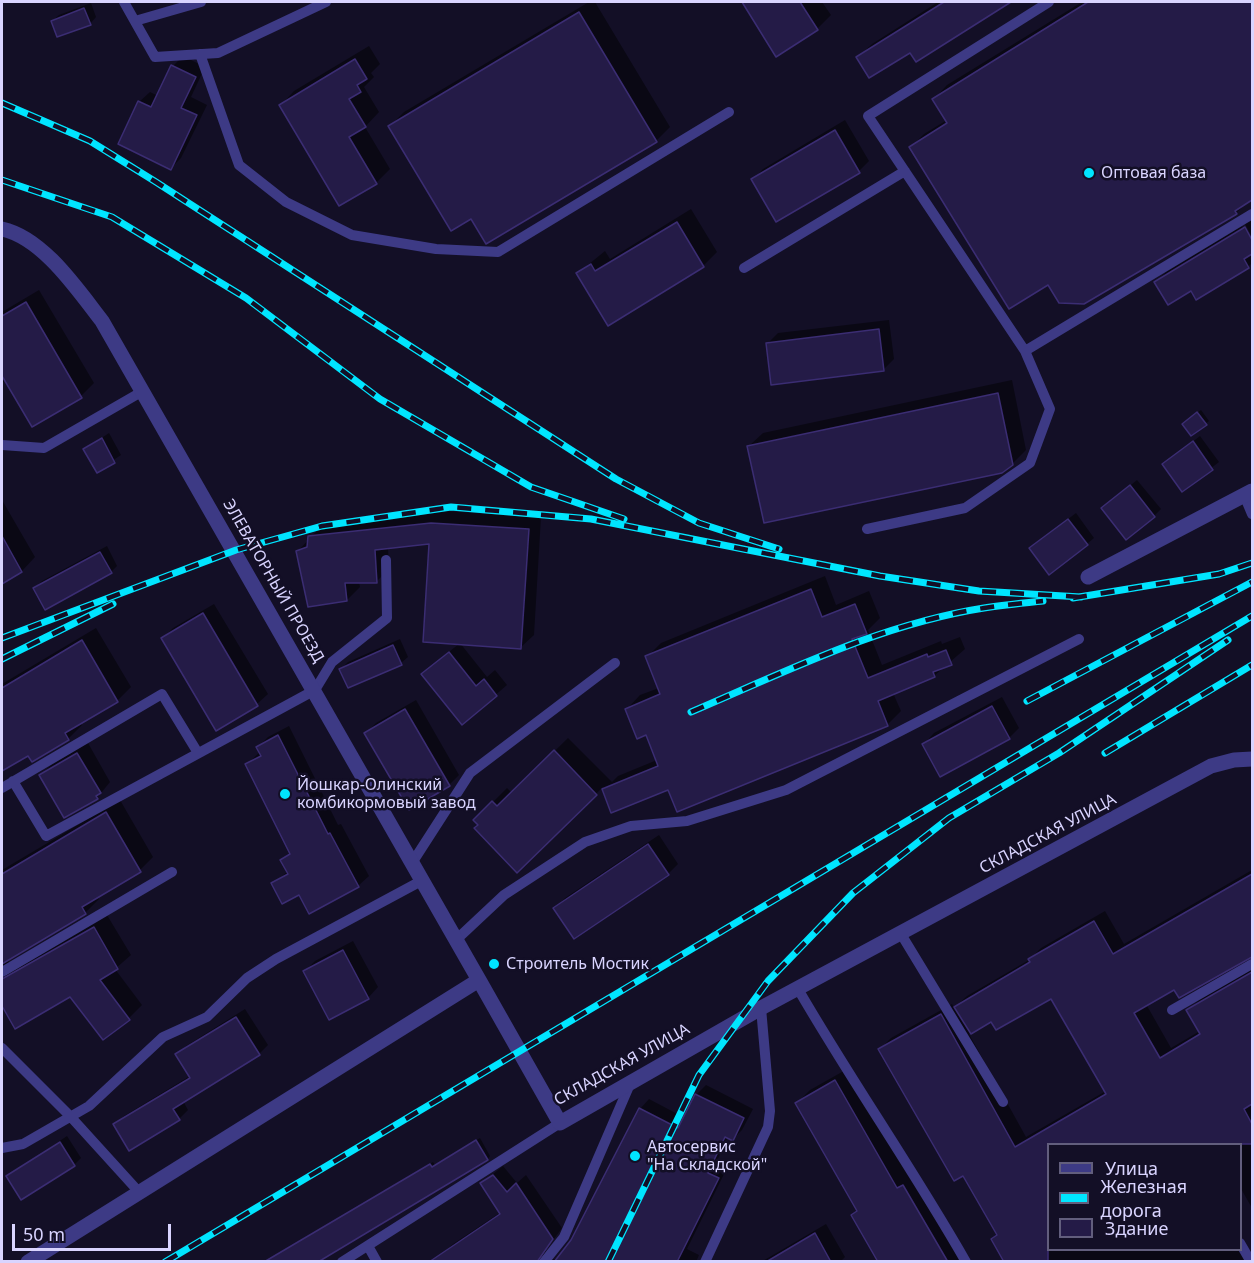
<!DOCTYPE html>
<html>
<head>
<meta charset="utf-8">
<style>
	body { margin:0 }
	#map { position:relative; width:1254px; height:1263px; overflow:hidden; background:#130f26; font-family:"Noto Sans",sans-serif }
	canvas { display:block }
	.frame { position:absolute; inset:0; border:3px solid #d9d4ff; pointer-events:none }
	.legend { position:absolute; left:1047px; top:1143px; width:195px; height:108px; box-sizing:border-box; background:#130f26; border:2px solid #625e7d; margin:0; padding:8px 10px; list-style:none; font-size:18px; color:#d9d4ff }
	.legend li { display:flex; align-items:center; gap:12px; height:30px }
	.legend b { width:30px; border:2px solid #625e7d }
	.scale { position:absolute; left:12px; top:1224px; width:159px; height:27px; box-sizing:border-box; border:3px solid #d9d4ff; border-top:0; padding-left:8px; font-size:18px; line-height:21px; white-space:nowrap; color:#d9d4ff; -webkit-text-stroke:4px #130f26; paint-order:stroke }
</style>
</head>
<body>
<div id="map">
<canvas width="1254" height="1263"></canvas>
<div class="frame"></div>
<ul class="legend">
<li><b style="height:8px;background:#3d3a85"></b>Улица</li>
<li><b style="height:8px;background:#00e5ff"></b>Железная дорога</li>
<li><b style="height:16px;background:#241b47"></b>Здание</li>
</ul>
<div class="scale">50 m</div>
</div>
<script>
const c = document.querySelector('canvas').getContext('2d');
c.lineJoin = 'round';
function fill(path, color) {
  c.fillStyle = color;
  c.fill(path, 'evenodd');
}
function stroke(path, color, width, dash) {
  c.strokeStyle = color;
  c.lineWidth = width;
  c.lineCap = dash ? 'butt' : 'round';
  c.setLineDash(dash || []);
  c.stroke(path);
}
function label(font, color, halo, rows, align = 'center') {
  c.font = font + ' "Noto Sans",sans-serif';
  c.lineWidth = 5;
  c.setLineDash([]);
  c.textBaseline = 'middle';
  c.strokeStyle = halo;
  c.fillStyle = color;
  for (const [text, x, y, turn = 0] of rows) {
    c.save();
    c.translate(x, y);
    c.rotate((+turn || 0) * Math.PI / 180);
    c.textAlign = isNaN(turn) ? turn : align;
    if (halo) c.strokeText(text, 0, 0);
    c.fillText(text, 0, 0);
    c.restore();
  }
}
fill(new Path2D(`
	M589 2H595L670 127 656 141 471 216 390 126 404 112Z
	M743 2H822L831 15 817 29 777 55Z
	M938 2H1008L916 59 910 51 858 57 872 44Z
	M1082 2H1252V198L1236 213 1049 283 911 147 924 134 947 120 934 99 947 85Z
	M91 3 96 17 90 24 52 21 59 15Z
	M369 46 380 64 371 73 374 77 364 87 379 112 365 127 390 169 376 183 281 105 294 91Z
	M183 56 205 67 191 97 207 105 181 158 171 168 139 102 150 92 158 96 173 66Z
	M845 120 869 161 859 171 777 220 753 180 763 169Z
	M691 209 717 252 703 266 578 273 605 251 610 259Z
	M1252 220V237L1245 224Z
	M1242 226 1252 243V263L1248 267 1191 289 1156 282 1166 272Z
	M39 290 94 383 81 396 6 381 2 383V312Z
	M889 320 894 359 883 370 768 343 778 333Z
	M1012 380 1026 450 1012 464 749 446 763 433Z
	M1201 410 1209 421 1192 434 1187 421Z
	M109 433 121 455 97 471 85 449Z
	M1200 436 1219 462 1183 490 1164 464Z
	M1137 480 1161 509 1154 516 1103 508Z
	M2 500 35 557 22 571 2 583Z
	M445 511 541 517 534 635 521 647 460 643 487 677 495 670 507 685 463 723 434 664 460 643 431 543 388 547 389 569 376 582H359L360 587 347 600 298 551 323 524Z
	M1076 513 1094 538 1087 544 1038 542Z
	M107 546 117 566 111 572 35 588 42 581Z
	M825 576 836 605 869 591 880 618 868 630 882 665 941 641 942 644 960 637 965 649 934 676 893 693 901 711 887 725 669 788 612 811 603 787 517 871 480 825 489 806 507 788 512 793 568 738 612 782 618 776 657 760 647 734 627 709 640 695 659 688 647 657 661 643Z
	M214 604 268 694 257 704 216 729 163 638 173 628Z
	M96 628 131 687 117 701 81 722 82 725 68 739 32 760 28 753 2 769V684Z
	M400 639 408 657 401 663 349 686 341 669 348 662Z
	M1002 697 1019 728 1009 738 924 744 934 733Z
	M416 700 459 775 449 785 366 733 376 723Z
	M289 726 338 825 341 824 369 876 358 886 299 893 273 884 288 871 282 860 291 851 247 764 260 752 258 747 268 737Z
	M88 743 110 782 97 798 65 815 41 775 51 765Z
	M120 800 153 857 140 870 97 896 99 899 86 912 7 958 11 966 107 915 131 955 115 969 142 1005 129 1018 71 995 15 1027 2 1003V870Z
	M659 835 678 864 668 874 555 909 565 898Z
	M1252 870V956L1175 988 1146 1004 1171 1048 1200 1031 1188 1011 1199 1000 1252 969V1208L1240 1187V1144H1048V1250H1240L1250 1262H1006L993 1239 998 1234 964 1174 880 1049 891 1038 952 1004 954 1008 967 996 1029 960 1041 948 1105 911 1124 944ZM1052 996 1106 1091 1026 1137 969 1034 992 1020Z
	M353 941 378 987 368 998 304 972 315 961Z
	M245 1009 268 1045 259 1054 183 1101 188 1110 179 1119 115 1125 124 1116 190 1076 177 1055 186 1046Z
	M849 1068 968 1262H880L853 1215 858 1210 797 1103 810 1090Z
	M706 1085 753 1109 742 1130 733 1139 728 1137 716 1163 727 1168 687 1249 699 1255 696 1262H448L443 1253 453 1244 501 1212 482 1183 503 1166 517 1183 526 1175 562 1228 546 1250 548 1258 558 1260 565 1254 640 1109 649 1099 685 1118 696 1095Z
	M67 1136 81 1158 74 1165 8 1176Z
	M480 1138 490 1156 488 1159 313 1262H264L433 1162 435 1165Z
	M826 1224 845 1257 840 1262H761Z`), '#0007');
const building = new Path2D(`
	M742 2H800L818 30 776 57Z
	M944 2H1011L916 62 910 53 869 78 856 57Z
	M1088 2H1252V200L1235 211 1237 214 1084 304 1059 303 1048 285 1009 309 909 147 947 123 932 99Z
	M84 8 91 25 57 37 51 21Z
	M579 12 657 142 486 244 471 219 451 231 388 126Z
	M355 59 367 79 357 85 361 92 349 99 366 127 349 137 377 184 339 206 279 105Z
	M171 65 196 77 181 108 197 115 171 170 118 144 138 101 151 107Z
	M835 130 860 173 776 222 751 179Z
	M677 222 704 267 608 326 576 273 591 264 595 271Z
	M1245 227 1252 240V254L1244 259 1249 268 1196 300 1191 291 1168 305 1154 282Z
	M26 302 82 398 32 427 2 376V316Z
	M879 329 884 371 771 385 766 343Z
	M998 393 1013 465 1002 473 764 523 747 446Z
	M1197 412 1207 425 1191 436 1182 424Z
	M102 438 115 463 97 473 83 449Z
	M1193 441 1213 470 1182 492 1162 464Z
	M1130 485 1155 517 1126 540 1101 508Z
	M1068 519 1088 545 1049 575 1029 548Z
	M431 523 529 529 521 649 423 642 429 544 375 550 377 583H345L347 601 308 607 296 551 307 547 308 536Z
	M2 536 22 572 2 584Z
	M100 552 112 573 45 610 33 588Z
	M811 589 822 617 855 604 867 634 852 639 868 678 927 654 928 657 946 650 952 665 933 672 935 677 878 701 888 726 677 812 668 790 611 813 602 789 658 766 646 735 637 739 625 709 660 694 645 656Z
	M203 613 258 706 216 731 161 638Z
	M82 640 118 702 65 733 69 740 32 762 28 756 2 771V688Z
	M393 645 402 665 348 688 339 669Z
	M449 652 476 686 484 679 497 696 462 725 421 674Z
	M992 706 1010 739 940 777 922 744Z
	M405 709 450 786 409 810 364 733Z
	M278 735 328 834 330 833 359 887 309 914 299 895 282 904 271 883 288 874 280 860 290 854 245 764 261 756 256 747Z
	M554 750 597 795 517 873 474 828 478 825 473 820 492 801 497 806Z
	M77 753 101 793 96 796 98 799 64 818 39 775Z
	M106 812 141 872 82 907 86 914 2 964V874Z
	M648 844 669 875 574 939 553 908Z
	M1252 874V957L1179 998 1174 990 1134 1013 1160 1058 1200 1034 1186 1010 1252 972V1104L1244 1109 1252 1124V1144H1048V1262H1004L991 1239 997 1235 963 1176 954 1181 878 1049 941 1014 1015 1147 1106 1094 1051 999 996 1030 991 1022 971 1034 954 1007 1030 962 1028 959 1094 921 1113 954Z
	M94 927 118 969 100 980 130 1020 103 1040 70 997 15 1029 2 1006V979Z
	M343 950 369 999 329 1020 303 971Z
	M236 1017 260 1055 173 1109 180 1120 129 1151 113 1124 190 1078 175 1054Z
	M835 1080 897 1188 903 1185 948 1262H878L851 1215 857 1211 795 1103Z
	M695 1094 744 1118 733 1141 725 1137 708 1173 719 1178 677 1262H554L571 1240 639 1108 678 1128Z
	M476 1140 488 1160 318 1262H264L430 1164 432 1167Z
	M60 1142 75 1166 21 1200 6 1176Z
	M493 1175 507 1192 516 1183 553 1239 537 1262H429L500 1214 480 1183Z
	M815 1233 831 1262H766Z`);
fill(building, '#241b47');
stroke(building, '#3b2d73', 1.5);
stroke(new Path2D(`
	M124 2 155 57 218 53 326 2
	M1049 2 868 116 1025 351 1252 214
	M135 21 201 2
	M200 54 239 165 286 202 352 235 436 249 498 252 729 112
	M744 268 905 171
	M2 445 44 448 143 391
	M1244 495 1252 514
	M867 529 965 508 1030 463 1050 409 1025 351
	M13 781 46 836 315 690 332 662 387 618 386 560
	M2 788 162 694 198 753
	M412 863 470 773 615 663
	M901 934 1003 1102
	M456 940 504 895 585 842 631 826 687 821 786 790 1079 639
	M2 972 172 872
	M798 989C852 1082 913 1169 966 1262
	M1172 1010 1252 964
	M2 1048 70 1116 139 1192
	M2 1148 23 1144 89 1106 163 1037 207 1017 247 978 276 959 423 880
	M1240 1243 1251 1262
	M368 1246 377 1262
	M342 1262 560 1123
	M544 1262 564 1237 630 1084
	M705 1262 768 1127 770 1111 761 1008`), '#3d3a85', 10);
stroke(new Path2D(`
	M2 229C43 238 77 289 102 321L479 980
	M1088 577 1252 491
	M28 1262 479 980 560 1123 761 1008 1211 766 1234 760 1252 759`), '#3d3a85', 15);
const rail = new Path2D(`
	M2 103 90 141 156 182 616 479 699 523 779 549
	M2 180 112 217 246 298 380 399 531 487 624 519
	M1073 598 1219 574 1252 563
	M2 638 236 550 322 526 451 507 591 519 880 576 979 591 1081 597
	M2 659 113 604
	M1027 701 1252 582
	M691 712C785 672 881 624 984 608 1004 605 1024 603 1043 601
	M1105 753 1252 665
	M165 1262 1252 616
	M608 1262 699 1075 768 981 853 893 949 818 1059 753 1228 640`);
stroke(rail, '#00e5ff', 7);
stroke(rail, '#130f26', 4.5, [14]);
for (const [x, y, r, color] of [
	[1089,173,6,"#00e5ff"],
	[285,794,6,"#00e5ff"],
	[494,964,6,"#00e5ff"],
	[635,1156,6,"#00e5ff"]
]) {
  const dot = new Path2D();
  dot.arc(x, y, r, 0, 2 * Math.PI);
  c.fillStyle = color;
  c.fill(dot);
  stroke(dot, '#130f26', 2);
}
label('16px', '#d9d4ff', '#130f26', [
	["Оптовая база",1101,173],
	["Йошкар-Олинский",297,785],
	["комбикормовый завод",297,803],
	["Строитель Мостик",506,964],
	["Автосервис",647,1147],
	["\"На Складской\"",647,1165]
], 'left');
label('16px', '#d9d4ff', '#130f26', [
	["ЭЛЕВАТОРНЫЙ ПРОЕЗД",273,581,60],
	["СКЛАДСКАЯ УЛИЦА",1048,834,-28],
	["СКЛАДСКАЯ УЛИЦА",622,1065,-29]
]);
</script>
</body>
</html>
